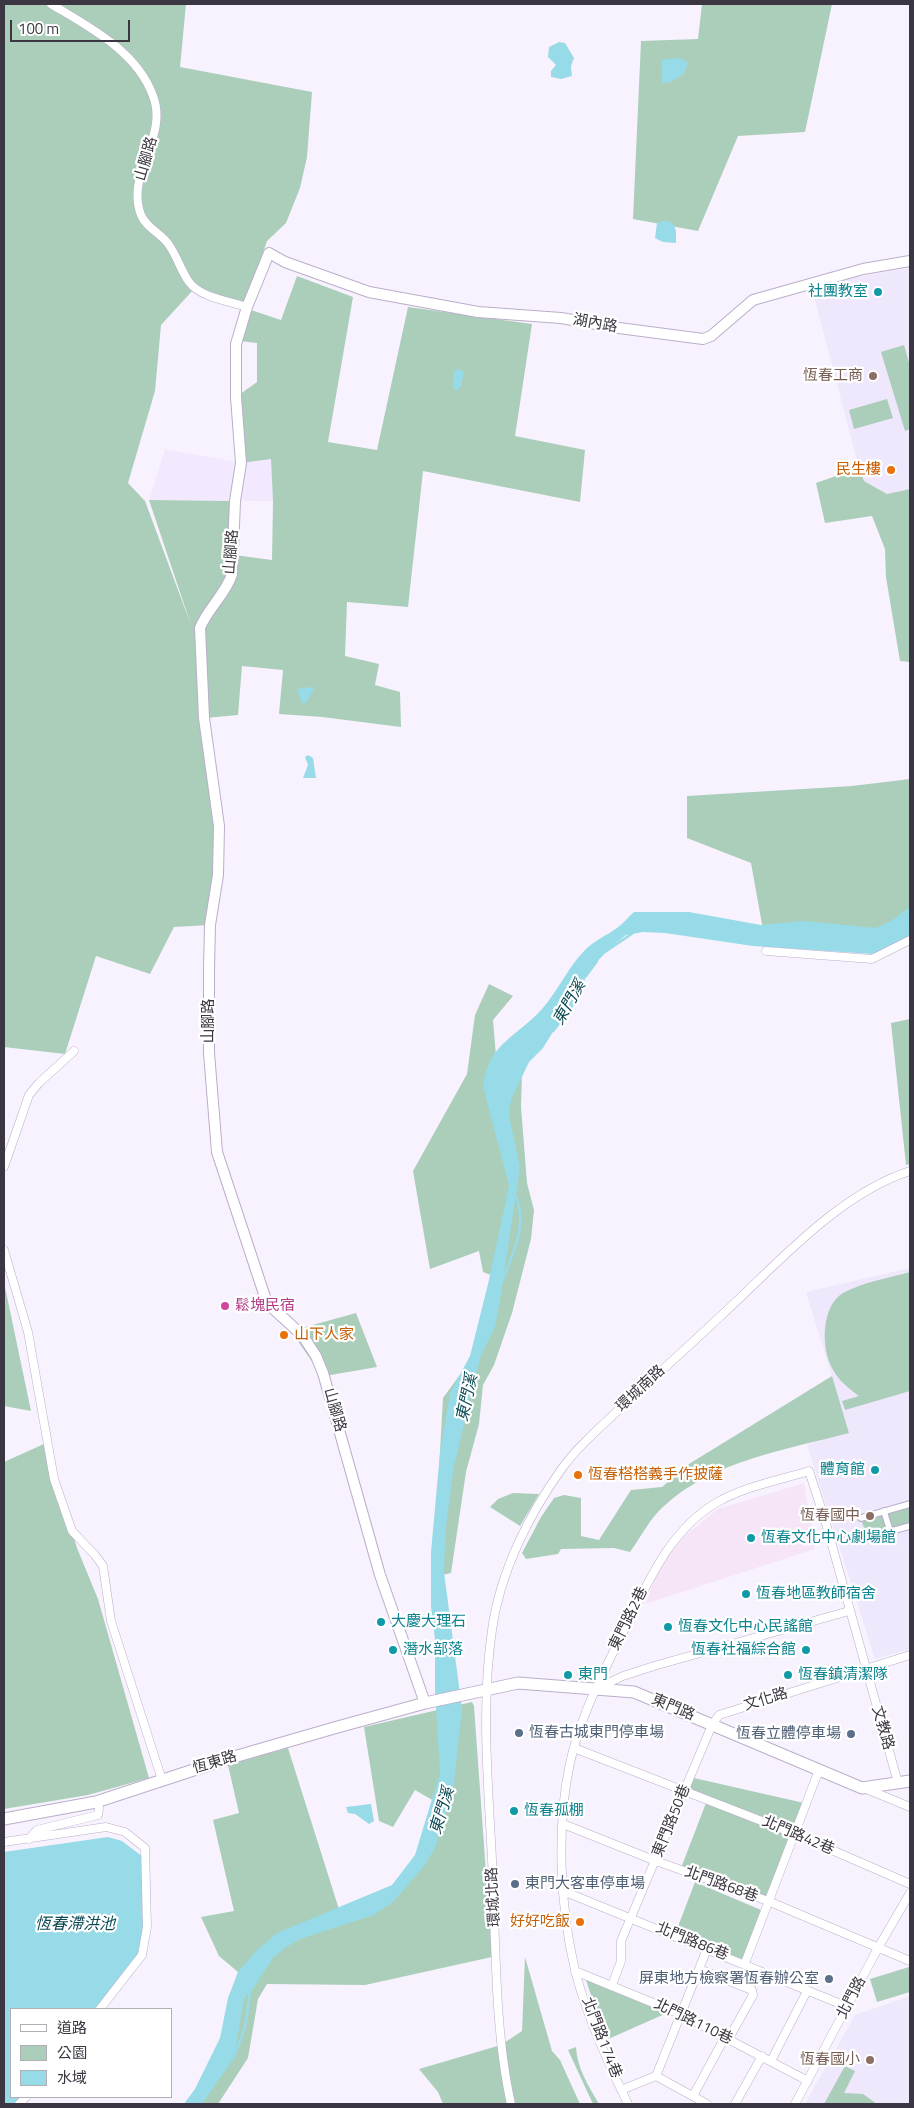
<!DOCTYPE html>
<html>
<head>
<meta charset="utf-8">
<style>
	body { margin:0 }
	#map { position:relative; width:914px; height:2108px; overflow:hidden; background:#f8f2fe; font-family:"Titillium Web","Noto Sans TC",sans-serif }
	canvas { display:block }
	.frame { position:absolute; inset:0; border:5px solid #3b3641; pointer-events:none }
	.legend { position:absolute; left:10px; top:2008px; width:162px; height:90px; box-sizing:border-box; background:#fff; border:1px solid #b1afb3; margin:0; padding:6px 9px; list-style:none; font-size:15px; color:#3b3641 }
	.legend li { display:flex; align-items:center; gap:10px; height:25px }
	.legend b { width:25px; border:1px solid #b1afb3 }
	.scale { position:absolute; left:10px; top:20px; width:120px; height:22px; box-sizing:border-box; border:2px solid #3b3641; border-top:0; padding-left:6px; font-size:15px; line-height:18px; white-space:nowrap; color:#3b3641; -webkit-text-stroke:4px #fff; paint-order:stroke }
</style>
</head>
<body>
<div id="map">
<canvas width="914" height="2108"></canvas>
<div class="frame"></div>
<ul class="legend">
<li><b style="height:6px;background:#fff"></b>道路</li>
<li><b style="height:14px;background:#aaceba"></b>公園</li>
<li><b style="height:14px;background:#96dbe7"></b>水域</li>
</ul>
<div class="scale">100 m</div>
</div>
<script>
const c = document.querySelector('canvas').getContext('2d');
c.lineJoin = 'round';
function fill(path, color) {
  c.fillStyle = color;
  c.fill(path, 'evenodd');
}
function stroke(path, color, width, dash) {
  c.strokeStyle = color;
  c.lineWidth = width;
  c.lineCap = dash ? 'butt' : 'round';
  c.setLineDash(dash || []);
  c.stroke(path);
}
function label(font, color, halo, rows, align = 'center') {
  c.font = font + ' "Titillium Web","Noto Sans TC",sans-serif';
  c.lineWidth = 4.5;
  c.setLineDash([]);
  c.textBaseline = 'middle';
  c.strokeStyle = halo;
  c.fillStyle = color;
  for (const [text, x, y, turn = 0] of rows) {
    c.save();
    c.translate(x, y);
    c.rotate((+turn || 0) * Math.PI / 180);
    c.textAlign = isNaN(turn) ? turn : align;
    if (halo) c.strokeText(text, 0, 0);
    c.fillText(text, 0, 0);
    c.restore();
  }
}
fill(new Path2D(`
	M804 1483 815 1549 645 1604 663 1560 684 1536 718 1509Z`), '#f6e5f6');
fill(new Path2D(`
	M165 449 241 463 271 459 273 501 149 500Z`), '#f3e9ff');
fill(new Path2D(`
	M910 268V489L887 494 864 481 859 468 811 285Z
	M910 1268V1649L875 1659 807 1445 849 1432 806 1292Z
	M910 1996V2104H805L855 2015Z`), '#efe7fc');
fill(new Path2D(`
	M4 4H186L180 67 312 92 307 157 300 188 286 223 267 241 245 303 194 289 161 325 155 391 128 483 145 501 191 625 149 500 235 501 234 555 272 560 273 502 271 459 241 463 236 397 257 382V343L240 341 251 310 281 320 297 276 353 297 328 442 377 450 408 307 532 324 515 436 585 450 580 502 423 471 408 607 347 602 345 656 379 664 375 685 400 692 401 727 322 717 279 714 283 670 242 666 238 715 205 718 219 826 210 925 174 927 150 974 96 956 65 1054 4 1047Z
	M702 4H832L805 132 738 136 698 231 633 219 641 41 698 39Z
	M904 345 910 366V429L905 431 881 352Z
	M887 399 893 418 854 429 849 410Z
	M859 468 864 481 887 494 910 489V662L900 661 886 577 885 549 872 516 825 523 816 483Z
	M910 779V924L765 941 751 863 687 838V796L852 786Z
	M489 984 513 996 493 1020 497 1068 522 1074 521 1107 527 1183 534 1210 531 1239 512 1313 494 1365 483 1385 479 1424 466 1472 451 1573 433 1577 443 1398 467 1365 503 1280 483 1272 479 1251 430 1269 413 1171 467 1074 475 1015Z
	M910 1019V1164L906 1165 891 1023Z
	M910 1272V1391L845 1410 842 1401 859 1396C848 1388 838 1380 832 1368 821 1348 821 1306 843 1293 863 1282 889 1278 910 1272Z
	M4 1282 31 1411 4 1406Z
	M356 1313 377 1367 319 1377 313 1363 291 1331Z
	M832 1376 849 1433C786 1450 714 1460 664 1506 650 1518 641 1537 630 1552L614 1548 561 1549 558 1554 526 1559 522 1553 541 1517 554 1498 564 1495 581 1498V1536L599 1540 631 1490 662 1487 689 1464Z
	M46 1443 77 1548 98 1599 149 1778 88 1795 4 1809V1462Z
	M513 1493 539 1494 520 1526 490 1507 498 1499Z
	M910 1507V1523L892 1528 887 1513Z
	M882 1514 887 1530 867 1535 861 1520Z
	M472 1702 474 1706 492 1957 365 1985 267 1984 258 1999 248 2058 218 2104H184L225 2051 245 1978 219 1956 201 1917 234 1911 213 1820 239 1813 228 1765 288 1748 343 1922 413 1877 434 1801 415 1790 393 1827 379 1821 364 1727Z
	M694 1778 804 1803 763 1903 681 1868 706 1803 688 1794Z
	M695 1882 761 1910 742 1963 674 1937Z
	M525 1957 552 2051 560 2060 580 2104H443L438 2092 419 2069 501 2045 522 2031Z
	M909 1967 910 1992 877 2002 870 1979Z
	M586 1980 667 2013 606 2040Z
	M576 2047C577 2068 588 2085 599 2104H593L568 2050Z
	M845 2066 855 2071 844 2093 863 2094 877 2104H824Z`), '#aaceba');
fill(new Path2D(`
	M559 42 565 43 574 58 571 66 572 76 561 79 551 77V71L556 65 548 57 549 47Z
	M678 58 688 62 684 74 670 82 662 83V60Z
	M665 221 673 223 676 231V243L663 242 655 238 657 223Z
	M459 369 464 372 461 386 457 390 453 389 454 371Z
	M311 687 314 689 306 703H302L297 689Z
	M308 755 313 758 316 778H303L308 765 305 757Z
	M910 907V936L887 950 872 954 753 946 665 933 643 932 626 935 610 948 589 970 572 1009 556 1027 543 1048 529 1062 511 1100 509 1115 520 1168 500 1300 495 1327 481 1356 456 1450 446 1526 444 1572 462 1709 453 1791 435 1848 425 1865 394 1901 374 1915 303 1938 286 1947 267 1963 244 1999 234 2058 202 2104H184L195 2089 220 2038 228 1998 238 1972 257 1950 277 1933 392 1885 415 1855 440 1773 435 1692V1640L431 1607V1552L440 1453 450 1393 470 1356 488 1284 509 1186 483 1086C489 1042 516 1038 542 1009 558 991 568 967 585 950 595 940 606 936 617 928 623 924 628 917 634 912H689L761 925 804 921 876 928 891 921Z
	M371 1804 374 1821 369 1824 355 1814 348 1813 346 1807Z
	M108 1837 122 1841 143 1857 147 1942 133 1974 102 2009H11V2097H26L19 2104H4V1852Z`), '#96dbe7');
stroke(new Path2D(`
	M602 954 633 933
	M586 976 597 961
	M553 1031 562 1020
	M502 1282C513 1252 529 1225 515 1194
	M454 1462 466 1409
	M234 2057 245 2027 250 1991 271 1959`), '#96dbe7', 2.5);
const pedestrian = new Path2D(`
	M884 1511 890 1531
	M861 1518 910 1504
	M866 1538 910 1526`);
const minor = new Path2D(`
	M51 4C89 27 137 51 153 96 169 137 125 174 141 215 146 228 162 234 169 245 177 256 181 271 189 282 201 298 229 301 247 307
	M766 951 872 959 910 940
	M4 1167 29 1095 39 1083 74 1051
	M4 1250 28 1332 54 1479 72 1531 95 1555 103 1566 111 1621 162 1780
	M598 1688 623 1676 654 1666 849 1611
	M574 1748 795 1834 910 1884
	M864 1788 910 1807
	M563 1824 656 1861 768 1901 910 1961
	M29 1839 37 1830 98 1815 99 1808 96 1802
	M4 1842 106 1827 125 1832 145 1848 147 1927 142 1955 100 2009
	M563 1891 848 2007
	M745 1963 819 1770
	M699 1969 752 1990 753 1995 728 2040
	M575 1971 680 2014 808 2081
	M612 1985 621 1961V1941L712 1725 719 1715 910 1655
	M771 2061 807 1991
	M656 2076 707 2104
	M621 2090 656 2076 707 1949
	M693 2096 725 2037
	M19 2104 26 2097
	M511 2104C494 2028 496 1938 492 1859 488 1783 481 1705 492 1630 500 1572 529 1514 563 1467 581 1443 604 1424 626 1403 659 1373 692 1343 725 1312 779 1262 839 1194 910 1171
	M628 2104C609 2066 585 2011 575 1970 560 1907 556 1827 570 1763 581 1712 607 1666 629 1620 651 1576 672 1529 716 1503 743 1487 779 1480 809 1471L825 1520 898 1783
	M735 2104 762 2056
	M795 2104 878 1948 910 1893`);
const tertiary = new Path2D(`
	M425 1703 380 1575 323 1373 316 1356 303 1336 267 1303 217 1152 209 1053V968L210 925 218 875 219 826 204 718 200 628C208 608 226 594 232 574L235 501 241 463 236 397V344L247 307 269 253 285 262 369 292 478 312 561 318 619 328 703 339 711 336 753 300 863 269 910 261`);
const secondary = new Path2D(`
	M4 1819 96 1802 227 1759 334 1728 425 1703 518 1683 634 1692 862 1788 910 1781`);
stroke(pedestrian, '#bbaeca', 8);
stroke(minor, '#bbaeca', 9);
stroke(tertiary, '#bbaeca', 12);
stroke(secondary, '#bbaeca', 13);
stroke(pedestrian, '#fff', 5.5);
stroke(minor, '#fff', 8);
stroke(tertiary, '#fff', 10);
stroke(secondary, '#fff', 11);
for (const [x, y, r, color] of [
	[878,292,5,"#0f9aa8"],
	[873,376,5,"#8d6e63"],
	[891,470,5,"#e8710a"],
	[225,1306,5,"#d1479c"],
	[284,1335,5,"#e8710a"],
	[875,1470,5,"#0f9aa8"],
	[578,1475,5,"#e8710a"],
	[870,1516,5,"#8d6e63"],
	[751,1538,5,"#0f9aa8"],
	[746,1594,5,"#0f9aa8"],
	[381,1622,5,"#0f9aa8"],
	[668,1627,5,"#0f9aa8"],
	[393,1650,5,"#0f9aa8"],
	[806,1650,5,"#0f9aa8"],
	[568,1675,5,"#0f9aa8"],
	[788,1675,5,"#0f9aa8"],
	[519,1733,5,"#5c6f8a"],
	[851,1734,5,"#5c6f8a"],
	[514,1811,5,"#0f9aa8"],
	[515,1884,5,"#5c6f8a"],
	[580,1922,5,"#e8710a"],
	[829,1979,5,"#5c6f8a"],
	[870,2060,5,"#8d6e63"]
]) {
  const dot = new Path2D();
  dot.arc(x, y, r, 0, 2 * Math.PI);
  c.fillStyle = color;
  c.fill(dot);
  stroke(dot, '#fff', 2);
}
label('15px', '#3b3641', '#fff', [
	["山腳路",147,159,-74],
	["湖內路",595,324,10],
	["山腳路",232,552,-86],
	["山腳路",209,1021,-90],
	["環城南路",641,1389,-43],
	["山腳路",334,1410,74],
	["東門路2巷",629,1619,-64],
	["文化路",766,1700,-17],
	["東門路",673,1708,23],
	["文教路",882,1728,74],
	["恆東路",215,1763,-17],
	["東門路50巷",672,1821,-68],
	["北門路42巷",798,1836,23],
	["北門路68巷",721,1885,20],
	["環城北路",494,1897,-93],
	["北門路86巷",692,1942,22],
	["北門路",852,1998,-63],
	["北門路110巷",693,2022,26],
	["北門路174巷",601,2038,69]
]);
label('15px', '#0d838f', '#fff', [
	["社團教室",868,292,"right"],
	["體育館",865,1470,"right"],
	["恆春文化中心劇場館",761,1538],
	["恆春地區教師宿舍",756,1594],
	["大慶大理石",391,1622],
	["恆春文化中心民謠館",678,1627],
	["潛水部落",403,1650],
	["恆春社福綜合館",796,1650,"right"],
	["東門",578,1675],
	["恆春鎮清潔隊",798,1675],
	["恆春孤棚",524,1811]
], 'left');
label('15px', '#785e54', '#fff', [
	["恆春工商",863,376],
	["恆春國中",860,1516],
	["恆春國小",860,2060]
], 'right');
label('15px', '#c56008', '#fff', [
	["民生樓",881,470],
	["山下人家",294,1335,"left"],
	["恆春榙榙義手作披薩",588,1475,"left"],
	["好好吃飯",570,1922]
], 'right');
label('15px', '#b23c85', '#fff', [
	["鬆塊民宿",235,1306]
], 'left');
label('15px', '#4e5e75', '#fff', [
	["恆春古城東門停車場",529,1733],
	["恆春立體停車場",841,1734,"right"],
	["東門大客車停車場",525,1884],
	["屏東地方檢察署恆春辦公室",819,1979,"right"]
], 'left');
label('italic 16px', '#0b4a53', '#fff', [
	["東門溪",570,1003,-60],
	["東門溪",468,1398,-78],
	["東門溪",443,1811,-73],
	["恆春滯洪池",75,1925]
]);
</script>
</body>
</html>
